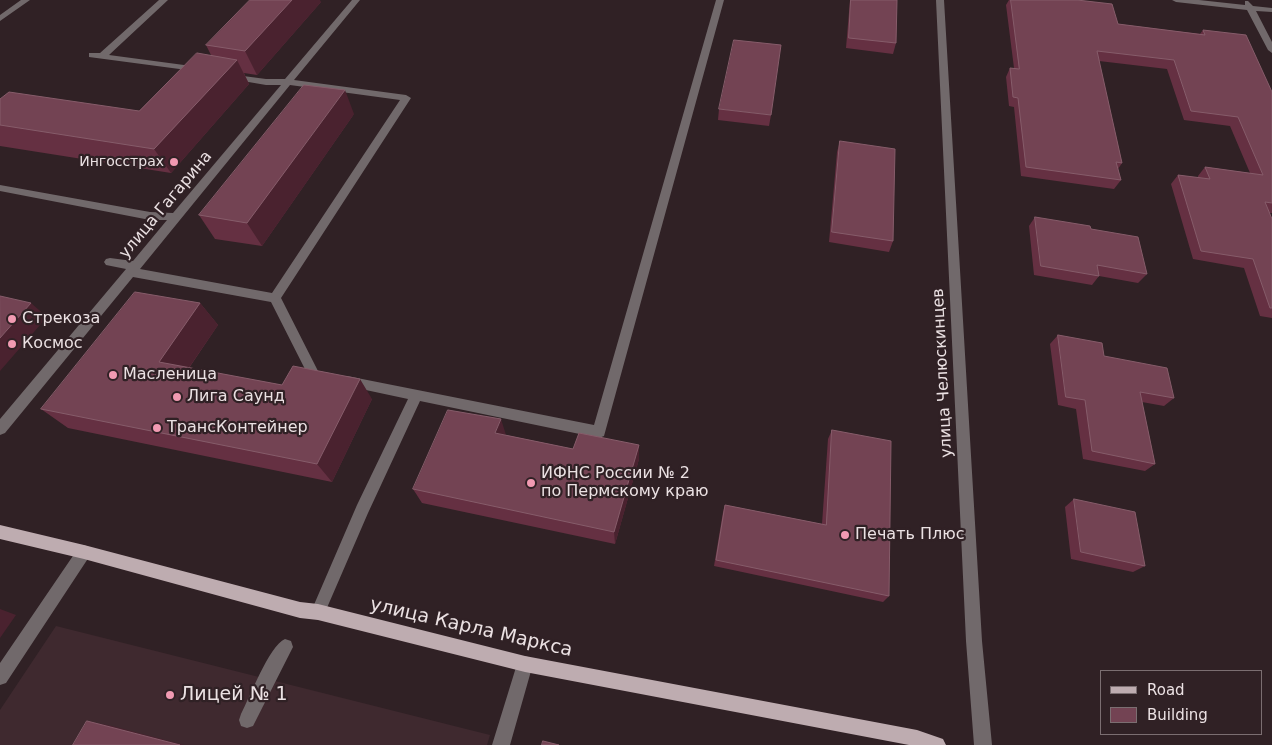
<!DOCTYPE html>
<html>
<head>
<meta charset="utf-8">
<style>
	body { margin:0 }
	#map { position:relative; width:1272px; height:745px; overflow:hidden; background:#302125; font-family:"DejaVu Sans",sans-serif }
	canvas { display:block }
	.legend { position:absolute; left:1100px; top:670px; width:162px; height:65px; box-sizing:border-box; background:#302125; border:1px solid #7b6e71; margin:0; padding:6px 9px; list-style:none; font-size:15px; color:#ebe1e3 }
	.legend li { display:flex; align-items:center; gap:10px; height:25px }
	.legend b { width:25px; border:1px solid #7b6e71 }
</style>
</head>
<body>
<div id="map">
<canvas width="1272" height="745"></canvas>
<ul class="legend">
<li><b style="height:6px;background:#beacb0"></b>Road</li>
<li><b style="height:14px;background:#734353"></b>Building</li>
</ul>
</div>
<script>
const c = document.querySelector('canvas').getContext('2d');
c.lineJoin = 'round';
function fill(path, color) {
  c.fillStyle = color;
  c.fill(path, 'evenodd');
}
function stroke(path, color, width, dash) {
  c.strokeStyle = color;
  c.lineWidth = width;
  c.lineCap = dash ? 'butt' : 'round';
  c.setLineDash(dash || []);
  c.stroke(path);
}
function label(font, color, halo, rows, align = 'center') {
  c.font = font + ' "DejaVu Sans",sans-serif';
  c.lineWidth = 4.5;
  c.setLineDash([]);
  c.textBaseline = 'middle';
  c.strokeStyle = halo;
  c.fillStyle = color;
  for (const [text, x, y, turn = 0] of rows) {
    c.save();
    c.translate(x, y);
    c.rotate((+turn || 0) * Math.PI / 180);
    c.textAlign = isNaN(turn) ? turn : align;
    if (halo) c.strokeText(text, 0, 0);
    c.fillText(text, 0, 0);
    c.restore();
  }
}
fill(new Path2D(`
	M56 626 490 735 487 745H0V710Z`), '#3f292f');
fill(new Path2D(`
	M21 0H30L0 21V15Z
	M159 0H168L109 55 199 67 203 70 202 72 89 57V53H100Z
	M352 0H360L294 80 406 95 411 98 281 298 318 371 329 373 331 377 329 381 325 382 310 379 271 302 133 277 5 433 0 435V419L126 269 106 265 104 262 106 259 110 258 133 261 167 220H150L0 191V185L150 212 173 213 281 85H266L231 79 228 78V74L266 79H285ZM290 85 400 100 272 293 140 269Z
	M716 0H724L604 436 599 438 420 401 368 513 323 617 318 620 313 617 310 612 313 607 357 505 408 399 347 386 343 385 341 381 343 377 347 376 594 425Z
	M936 0H944L982 641 992 745H974L966 641Z
	M1172 0H1199L1245 5V1H1248L1253 6 1272 8V12L1256 11 1272 42V53L1268 50 1247 10 1176 2Z
	M84 545 89 547 91 552 89 557 6 683 0 685V663L79 547Z
	M285 639 291 641 293 647 253 726 247 728 241 726 239 720 241 714C250 697 269 646 285 639Z
	M525 656 531 658 533 664 510 745H492L517 664 519 658Z`), '#71696b');
fill(new Path2D(`
	M0 525 84 545 300 602 318 604 525 656 917 730 943 739 946 745H909L525 672 318 620 300 618 84 559 0 539Z`), '#beacb0');
fill(new Path2D(`
	M850 0H897L896 43 893 54 846 48Z
	M1009 0H1077L1118 24 1200 34 1203 30 1272 92V213H1270L1272 219V318L1260 316 1244 268 1193 259 1171 184 1178 175 1198 178V176L1205 167 1250 173 1230 126 1184 120 1167 69 1099 61 1122 163 1118 169 1121 180 1114 189 1021 176 1014 107 1009 106 1006 77 1010 68H1014L1006 5Z
	M321 2 257 75 244 73 249 84 171 173 0 146V99L139 111 211 55 206 45Z
	M719 109 771 115 769 126 718 120Z
	M354 114 262 246 215 239 199 215Z
	M840 141 893 241 889 252 829 242 837 152Z
	M1035 217 1091 229 1147 274 1138 283 1099 276 1092 285 1034 275 1029 226Z
	M200 303 218 325 189 368 282 385 372 399 332 482 68 428 41 409Z
	M1058 335 1104 356 1174 398 1164 406 1142 402 1155 464 1145 471 1083 459 1076 409 1058 405 1050 344Z
	M832 430 889 596 883 602 714 566 723 512 725 505 822 524 828 439Z
	M506 435 573 449 639 445V459L615 544 422 503 413 489Z
	M1074 499 1145 566 1133 572 1071 559 1065 507Z`), '#653042');
fill(new Path2D(`
	M292 0H320L321 2 257 75 245 51Z
	M237 60 249 84 171 173 154 149Z
	M345 90 354 114 262 246 247 223Z
	M31 303 47 317 0 371V338Z
	M200 303 218 325 179 382 159 362Z
	M360 379 372 399 332 482 317 464Z
	M501 419 506 435 495 433Z
	M639 445V459L615 544 614 532Z
	M0 609 16 615 0 638Z
	M87 721 112 726 184 745H180Z`), '#4a222f');
const building = new Path2D(`
	M250 0H292L245 51 206 45Z
	M851 0H897L896 43 849 38Z
	M1011 0H1077L1112 4 1118 24 1205 35 1203 30 1246 35 1272 92V203L1265 202 1272 219V308H1270L1253 259 1201 251 1178 175 1210 179 1205 167 1263 175 1238 117 1191 111 1174 60 1097 51 1122 163 1116 162 1121 180 1026 167 1018 98 1013 97 1010 68 1019 69Z
	M734 40 781 45 771 115 719 109Z
	M197 53 237 60 154 149 0 125V99L9 92 139 111Z
	M304 85 345 90 247 223 199 215Z
	M840 141 895 149 893 241 832 232Z
	M1035 217 1090 226 1091 229 1138 237 1147 274 1097 265 1099 276 1041 266Z
	M135 292 200 303 159 362 282 385 293 366 360 379 317 464 41 409Z
	M0 296 31 303 0 338Z
	M1058 335 1102 343 1104 356 1167 368 1174 398 1140 392 1155 464 1092 451 1085 400 1066 397Z
	M448 410 501 419 495 433 573 449 579 433 639 445 614 532 413 489Z
	M832 430 891 441 889 596 716 560 725 505 826 525Z
	M1074 499 1135 512 1145 566 1081 552Z
	M87 721 180 745H73Z
	M543 741 559 745H542Z`);
fill(building, '#734353');
stroke(building, '#865c6a', 1);
for (const [x, y, r, color] of [
	[174,162,5,"#f19ab2"],
	[12,319,5,"#f19ab2"],
	[12,344,5,"#f19ab2"],
	[113,375,5,"#f19ab2"],
	[177,397,5,"#f19ab2"],
	[157,428,5,"#f19ab2"],
	[531,483,5,"#f19ab2"],
	[845,535,5,"#f19ab2"],
	[170,695,5,"#f19ab2"]
]) {
  const dot = new Path2D();
  dot.arc(x, y, r, 0, 2 * Math.PI);
  c.fillStyle = color;
  c.fill(dot);
  stroke(dot, '#302125', 2);
}
label('14px', '#ebe1e3', '#302125', [
	["Ингосстрах",164,162]
], 'right');
label('16px', '#ebe1e3', '#302125', [
	["улица Гагарина",166,205,-50],
	["улица Челюскинцев",943,373,-93]
]);
label('16px', '#ebe1e3', '#302125', [
	["Стрекоза",22,319],
	["Космос",22,344],
	["Масленица",123,375],
	["Лига Саунд",187,397],
	["ТрансКонтейнер",167,428],
	["ИФНС России № 2",541,474],
	["по Пермскому краю",541,492],
	["Печать Плюс",855,535]
], 'left');
label('19px', '#ebe1e3', '#302125', [
	["улица Карла Маркса",471,628,13]
]);
label('19px', '#ebe1e3', '#302125', [
	["Лицей № 1",180,695]
], 'left');
</script>
</body>
</html>
